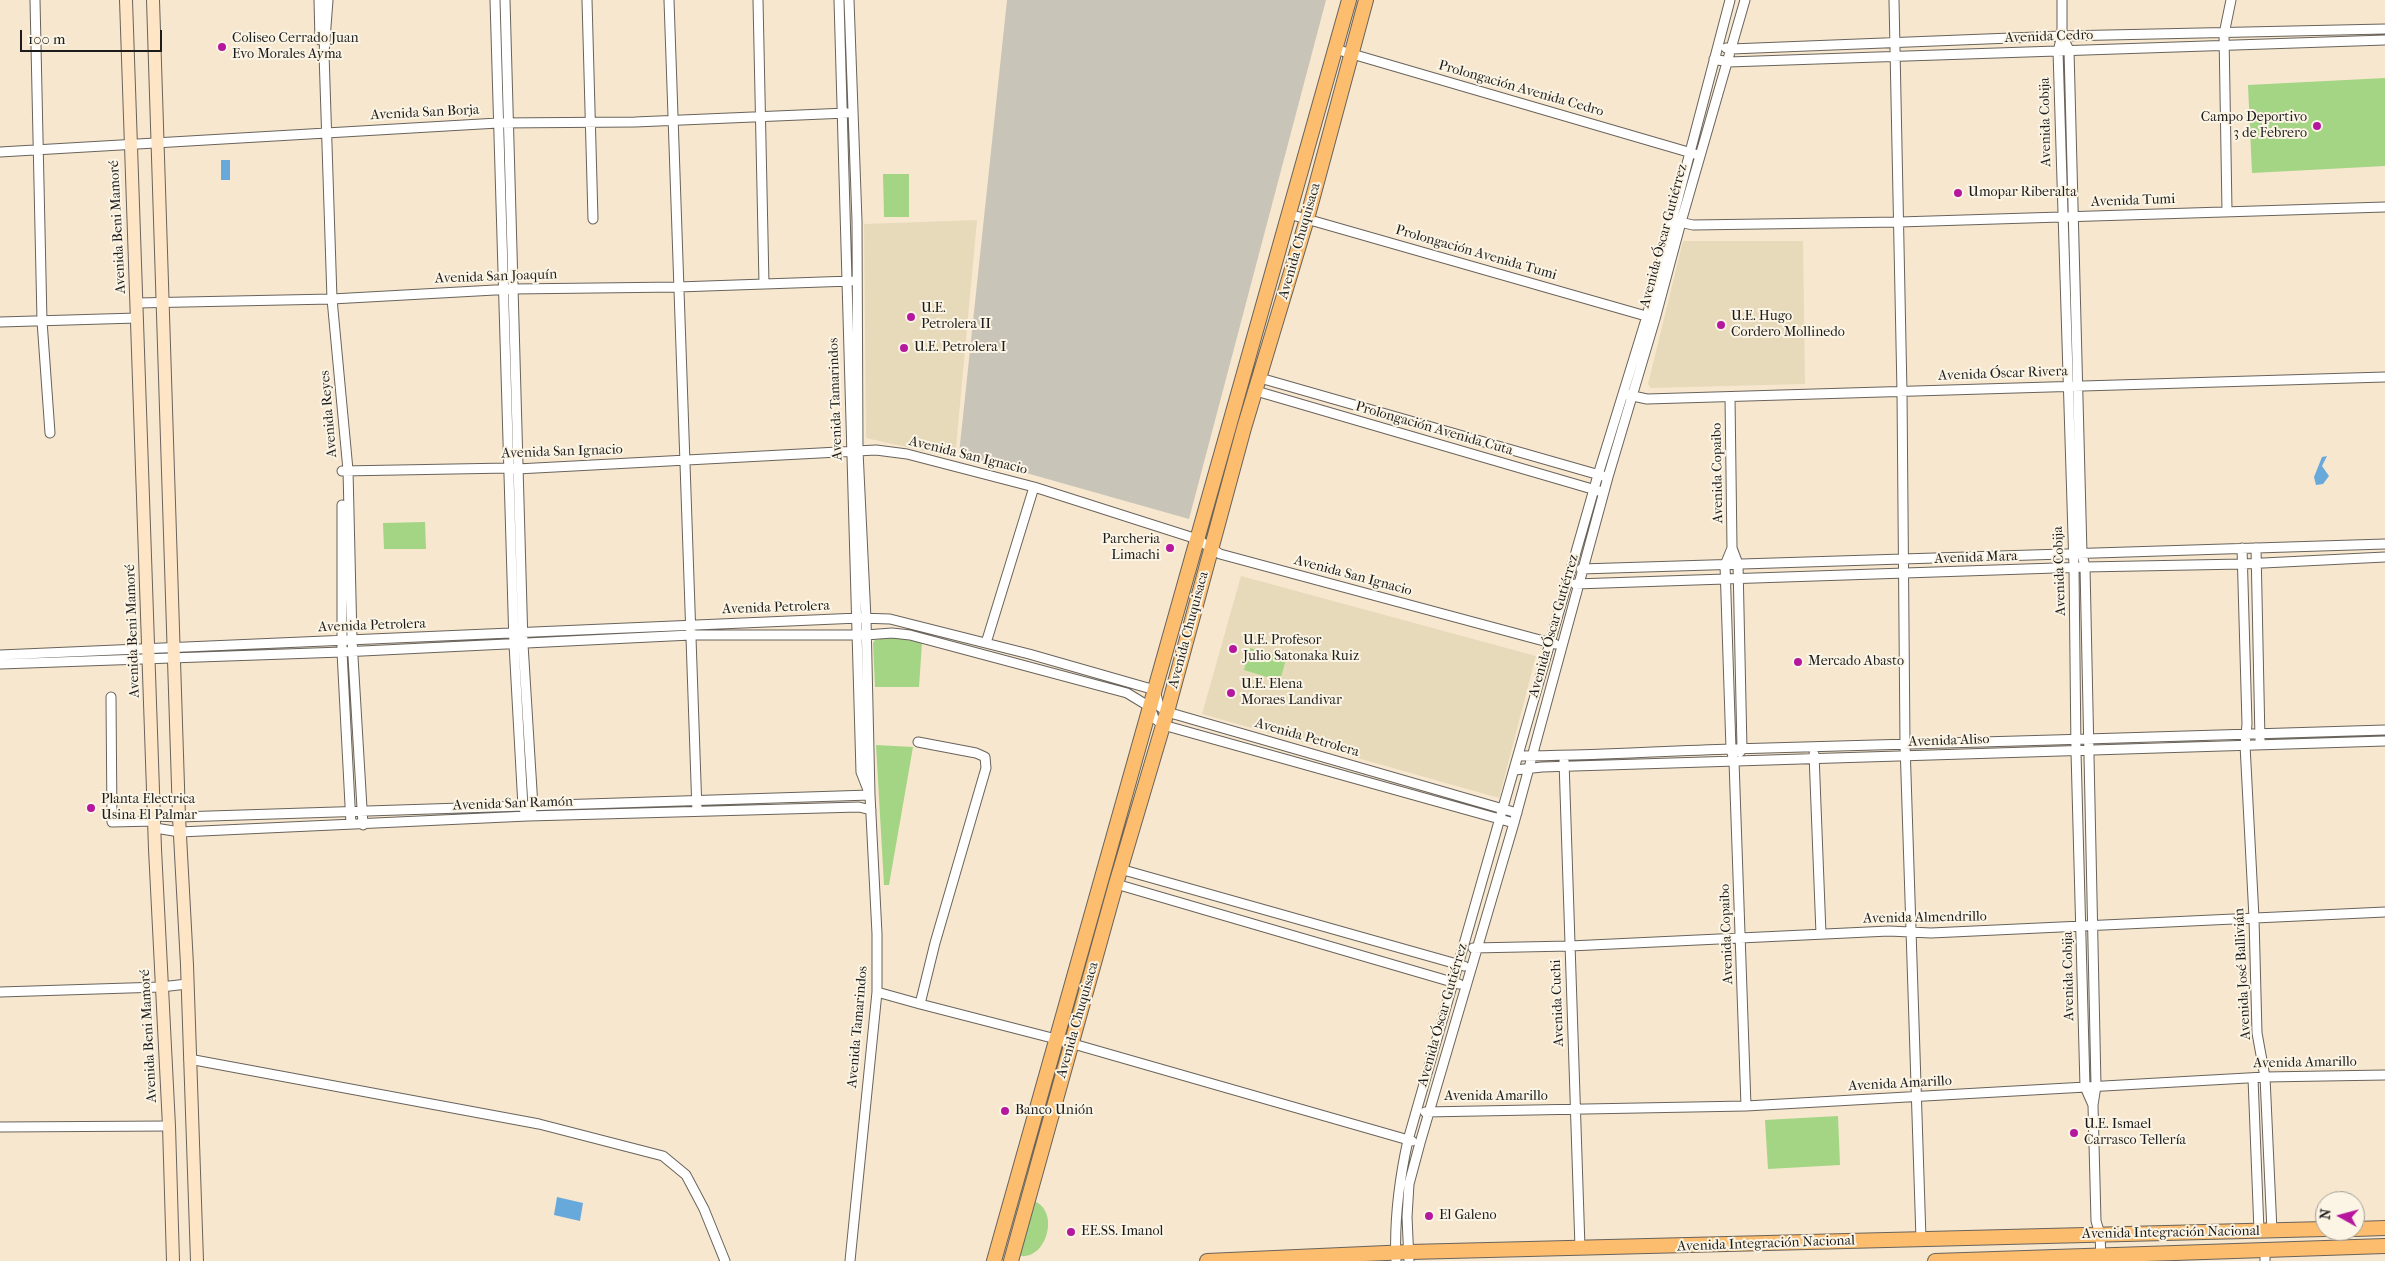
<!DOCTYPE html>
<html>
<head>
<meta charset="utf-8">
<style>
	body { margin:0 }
	#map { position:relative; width:2385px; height:1261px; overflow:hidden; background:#f7e7cf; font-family:"IM FELL French Canon",serif }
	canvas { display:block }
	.north { position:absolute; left:2315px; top:1191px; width:50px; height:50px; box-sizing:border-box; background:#fcf5e5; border:1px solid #a29e95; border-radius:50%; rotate:277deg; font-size:14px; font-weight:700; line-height:20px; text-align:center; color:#1c1c1c }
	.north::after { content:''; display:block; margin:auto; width:18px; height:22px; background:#b5179e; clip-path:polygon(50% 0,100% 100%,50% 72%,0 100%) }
	.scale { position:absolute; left:20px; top:30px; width:142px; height:22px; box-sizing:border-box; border:2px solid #1c1c1c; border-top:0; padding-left:6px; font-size:15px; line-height:18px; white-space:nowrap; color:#1c1c1c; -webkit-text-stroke:4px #fcf5e5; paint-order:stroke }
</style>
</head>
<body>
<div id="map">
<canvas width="2385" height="1261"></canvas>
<div class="north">N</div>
<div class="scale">100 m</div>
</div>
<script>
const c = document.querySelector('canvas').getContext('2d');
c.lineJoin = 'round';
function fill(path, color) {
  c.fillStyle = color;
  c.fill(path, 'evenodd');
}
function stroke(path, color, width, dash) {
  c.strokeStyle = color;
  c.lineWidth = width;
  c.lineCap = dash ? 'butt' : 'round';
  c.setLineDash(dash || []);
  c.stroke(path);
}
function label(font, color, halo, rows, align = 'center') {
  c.font = font + ' "IM FELL French Canon",serif';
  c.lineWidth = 4;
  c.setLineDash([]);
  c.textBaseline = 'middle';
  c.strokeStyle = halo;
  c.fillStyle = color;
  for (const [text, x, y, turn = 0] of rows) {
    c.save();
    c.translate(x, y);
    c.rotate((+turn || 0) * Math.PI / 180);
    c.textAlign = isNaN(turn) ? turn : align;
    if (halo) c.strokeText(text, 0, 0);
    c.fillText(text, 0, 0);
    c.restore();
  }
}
fill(new Path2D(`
	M977 220 955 458 866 438 864 224Z
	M1683 241H1803L1805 384 1651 388 1648 384Z
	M1241 576 1536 656 1499 798 1202 714Z`), '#e7daba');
fill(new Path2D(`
	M1007 0H1326L1189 519 959 454Z`), '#c8c4b8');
fill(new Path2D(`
	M2385 78V166L2252 173 2248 85Z
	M883 174H909V217H884Z
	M425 522 426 549H384L383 523Z
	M893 637 922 643 919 687H875L873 643 875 640Z
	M1250 648 1286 659 1280 681 1244 670Z
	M876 745 913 747 889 885H884Z
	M1838 1116 1840 1165 1768 1169 1765 1120Z
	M1034 1201C1060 1211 1047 1259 1021 1256L1020 1250Z`), '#a3d584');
fill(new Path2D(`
	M221 160H230V180H221Z
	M2327 456 2322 466 2329 476 2323 484 2316 485 2314 477 2322 457Z
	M557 1197 583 1203 580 1221 554 1215Z`), '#68a9dc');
const street = new Path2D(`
	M35 0 42 321 50 433
	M319 0 320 40
	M328 0 324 53 332 299 348 470 352 640 363 825
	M495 0 514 644 523 807 528 816 533 807 523 644 505 0
	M587 0 593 219
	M669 0 697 811
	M758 0 764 284
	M839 0 861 772 870 795 866 619 858 451 857 221 849 0
	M1894 0 1902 392 1905 744 1921 1239
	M2062 0V36
	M1726 48 1731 49 2062 36 2385 29
	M1335 49 1695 154
	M1714 59 1728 62 2385 40
	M0 152 498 123 635 122 847 113
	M2227 211 2224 34 2231 0
	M1289 214 1653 318
	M1675 221 1693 225 1899 222 2385 207
	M137 303 332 299 513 289 678 287 851 281
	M0 322 137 318
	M1260 378 1603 476
	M1256 391 1599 491
	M1628 395 1647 399 2385 377
	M1730 397 1732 548 1738 564 1742 749 1740 752
	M342 471 509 468 517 469 876 450 907 454 1034 487 1197 539 1220 554 1555 644
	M342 505V652L351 824
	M1732 548 1725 565 1731 749 1734 761 1746 1106
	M2242 548 2247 724 2245 745 2254 918 2257 1033 2265 1077 2272 1231
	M2256 548 2260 740
	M1581 569 2385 544
	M1575 584 2085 567 2243 564 2385 557
	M986 643 1034 487
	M0 655 859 618 890 619 1029 654 1155 690 1159 706 1167 712 1517 813
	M0 664 342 652 691 635H866L892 633 910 635 1127 693 1150 707 1154 718 1163 725 1514 823
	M111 697 112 822 155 821
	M918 742 976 753 985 757 986 768 935 943 920 1004 1056 1039 1412 1141
	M1814 754 1821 934
	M1519 756C1590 756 1661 751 1732 749 1950 744 2167 736 2385 730
	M1564 761 1580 1248
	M1515 770 1542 767 2385 741
	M155 816 179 817 870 795 877 934V992L850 1261
	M155 828 180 832 528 816 859 807 871 810
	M1120 869 1464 966
	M1116 884 1459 984
	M1473 948 1570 946 1889 931 1931 933 2385 912
	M0 992 161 987 187 984
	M877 992 920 1004
	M189 1059 539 1124 663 1156 686 1175 704 1209 725 1261
	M2253 1078 2259 1231
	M2093 1105 2085 1087 2076 752 2074 568 2058 51 2062 36 2069 50 2082 554 2085 567 2096 1086 2093 1105 2096 1221 2100 1234 2101 1259
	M1425 1112 1746 1106 2265 1077 2385 1075
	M0 1127 169 1126
	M2265 1251V1261
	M1396 1261C1394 1219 1399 1181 1408 1140L1598 475 1647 316 1730 0
	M1409 1261 1407 1217 1409 1184 1420 1143 1514 823 1608 477 1655 319 1681 222 1745 0`);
const secondary = new Path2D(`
	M126 0 155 849 169 1126 173 1261
	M153 0 179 817 187 965 197 1261`);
const primary = new Path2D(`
	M2355 1229 2385 1228
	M994 1261 1349 0
	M1011 1261 1116 884 1167 712 1244 428 1307 219 1366 0
	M1207 1261 1409 1252 2325 1229
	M1935 1261 2385 1246`);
stroke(street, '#69635b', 11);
stroke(secondary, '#69635b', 14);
stroke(primary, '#69635b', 16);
stroke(street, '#fff', 9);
stroke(secondary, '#fee5c5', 12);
stroke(primary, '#fcbd6f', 14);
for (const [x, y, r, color] of [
	[222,47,5,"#b5179e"],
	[2317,126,5,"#b5179e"],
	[1958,193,5,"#b5179e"],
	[911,317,5,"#b5179e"],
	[1721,325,5,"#b5179e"],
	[904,348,5,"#b5179e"],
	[1170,548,5,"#b5179e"],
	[1233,649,5,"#b5179e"],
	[1798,662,5,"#b5179e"],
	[1231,693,5,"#b5179e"],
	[91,808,5,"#b5179e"],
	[1005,1111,5,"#b5179e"],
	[2074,1133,5,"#b5179e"],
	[1429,1216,5,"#b5179e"],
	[1071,1232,5,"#b5179e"]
]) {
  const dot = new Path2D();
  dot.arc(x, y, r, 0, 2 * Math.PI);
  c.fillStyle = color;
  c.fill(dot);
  stroke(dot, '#fcf5e5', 2);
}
label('14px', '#1c1c1c', '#fcf5e5', [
	["Avenida Cedro",2049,37,-2],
	["Prolongación Avenida Cedro",1521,89,16],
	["Avenida San Borja",425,113,-3],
	["Avenida Cobija",2046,122,-91],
	["Avenida Tumi",2133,201,-2],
	["Avenida Beni Mamoré",118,227,-93],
	["Avenida Óscar Gutiérrez",1664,236,-75],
	["Avenida Chuquisaca",1300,241,-74],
	["Prolongación Avenida Tumi",1476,253,16],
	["Avenida San Joaquín",496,277,-2],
	["Avenida Óscar Rivera",2003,374,-2],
	["Avenida Tamarindos",836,399,-92],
	["Avenida Reyes",329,414,-95],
	["Prolongación Avenida Cuta",1434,429,16],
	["Avenida San Ignacio",562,452,-2],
	["Avenida San Ignacio",968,456,14],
	["Avenida Copaibo",1718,473,-91],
	["Avenida Mara",1976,558,-2],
	["Avenida Cobija",2060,571,-92],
	["Avenida San Ignacio",1353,576,15],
	["Avenida Petrolera",776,608,-2],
	["Avenida Petrolera",372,626,-2],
	["Avenida Óscar Gutiérrez",1554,626,-74],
	["Avenida Chuquisaca",1189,630,-75],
	["Avenida Beni Mamoré",133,631,-92],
	["Avenida Petrolera",1307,738,16],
	["Avenida Aliso",1949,741,-2],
	["Avenida San Ramón",513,804,-2],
	["Avenida Almendrillo",1925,918,-1],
	["Avenida Copaibo",1727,934,-92],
	["Avenida José Ballivián",2243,974,-93],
	["Avenida Cobija",2069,976,-91],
	["Avenida Cuchi",1558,1003,-92],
	["Avenida Óscar Gutiérrez",1443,1015,-74],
	["Avenida Chuquisaca",1078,1020,-74],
	["Avenida Tamarindos",858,1027,-85],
	["Avenida Beni Mamoré",149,1036,-93],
	["Avenida Amarillo",2305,1063,-1],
	["Avenida Amarillo",1900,1084,-3],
	["Avenida Amarillo",1496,1097],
	["Avenida Integración Nacional",2171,1233,-1],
	["Avenida Integración Nacional",1766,1244,-2]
]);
label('14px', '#1c1c1c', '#fcf5e5', [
	["Coliseo Cerrado Juan",232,39],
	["Evo Morales Ayma",232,55],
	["Campo Deportivo",2307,118,"right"],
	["3 de Febrero",2307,134,"right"],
	["Umopar Riberalta",1968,193],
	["U.E.",921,309],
	["Petrolera II",921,325],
	["U.E. Hugo",1731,317],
	["Cordero Mollinedo",1731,333],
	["U.E. Petrolera I",914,348],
	["Parcheria",1160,540,"right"],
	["Limachi",1160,556,"right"],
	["U.E. Profesor",1243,641],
	["Julio Satonaka Ruiz",1243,657],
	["Mercado Abasto",1808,662],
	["U.E. Elena",1241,685],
	["Moraes Landivar",1241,701],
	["Planta Electrica",101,800],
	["Usina El Palmar",101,816],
	["Banco Unión",1015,1111],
	["U.E. Ismael",2084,1125],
	["Carrasco Tellería",2084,1141],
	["El Galeno",1439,1216],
	["EE.SS. Imanol",1081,1232]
], 'left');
</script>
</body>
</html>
